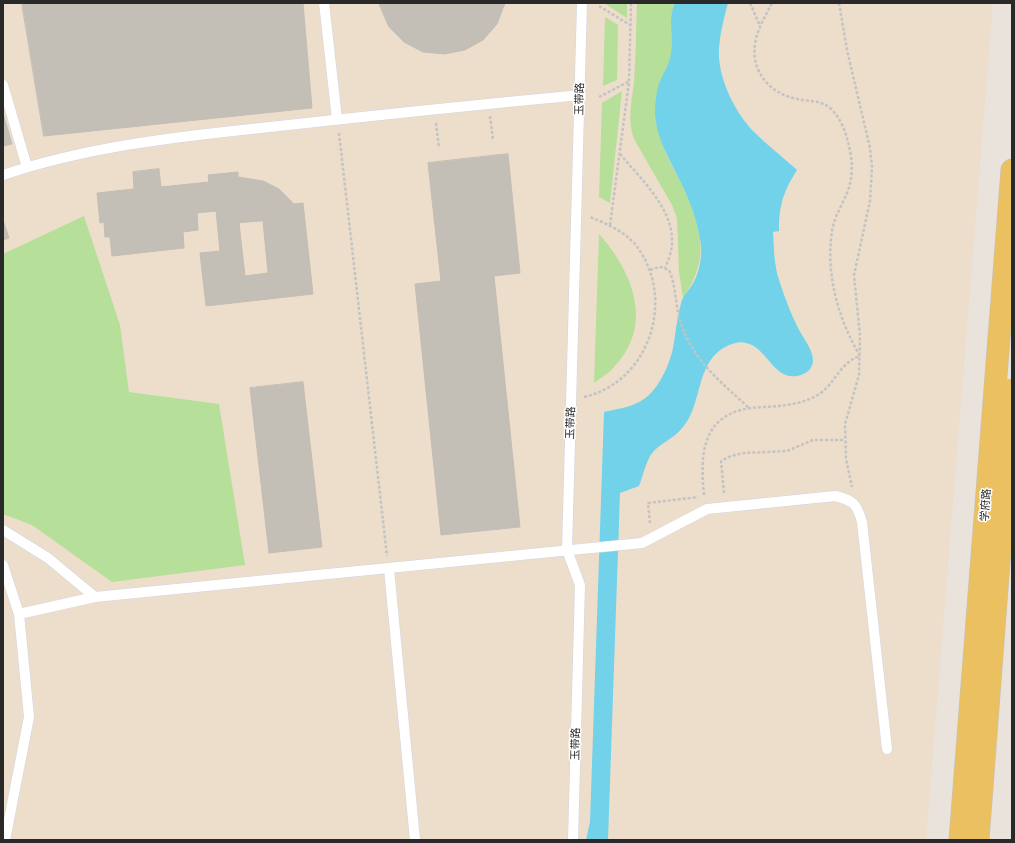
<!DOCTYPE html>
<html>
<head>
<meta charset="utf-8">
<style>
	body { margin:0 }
	#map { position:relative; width:1015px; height:843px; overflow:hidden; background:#eae3db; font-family:"PT Sans Narrow",sans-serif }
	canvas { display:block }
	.frame { position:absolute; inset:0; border:4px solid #292929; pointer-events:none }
</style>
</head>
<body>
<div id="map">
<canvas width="1015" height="843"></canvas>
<div class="frame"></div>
</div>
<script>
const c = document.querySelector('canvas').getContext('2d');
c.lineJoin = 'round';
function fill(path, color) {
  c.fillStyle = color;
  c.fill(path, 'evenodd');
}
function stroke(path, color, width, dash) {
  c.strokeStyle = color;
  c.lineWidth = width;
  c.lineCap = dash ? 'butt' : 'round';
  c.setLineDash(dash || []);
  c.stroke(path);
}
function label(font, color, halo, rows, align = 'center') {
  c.font = font + ' "PT Sans Narrow","Noto Sans SC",sans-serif';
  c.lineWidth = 3;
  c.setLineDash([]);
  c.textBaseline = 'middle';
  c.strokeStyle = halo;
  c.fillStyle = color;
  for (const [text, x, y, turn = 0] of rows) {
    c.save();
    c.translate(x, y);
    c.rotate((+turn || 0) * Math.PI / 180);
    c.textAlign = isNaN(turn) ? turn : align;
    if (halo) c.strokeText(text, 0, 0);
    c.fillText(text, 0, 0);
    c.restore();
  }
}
fill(new Path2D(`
	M3 3H993L926 840H3Z`), '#ecdecb');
fill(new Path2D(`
	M604 3H627V18Z
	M637 3H675C668 19 672 34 672 51 671 64 663 73 659 85 656 91 663 139 664 148 667 159 674 169 679 179 700 223 713 255 683 298L679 272 677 218 672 205 634 139C627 119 632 102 634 81 636 55 636 29 637 3Z
	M605 17 618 25 617 80 603 86Z
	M622 91 610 203 599 197 602 103Z
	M84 216 120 325 129 392 219 404 245 565 112 582 32 525 3 514V254Z
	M599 234C633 272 655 326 613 368 608 374 600 378 594 383Z`), '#b6df99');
fill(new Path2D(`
	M675 3H728C724 18 720 33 719 48 717 76 734 111 753 131 767 145 783 157 797 170 784 190 778 207 779 231L773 232C774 248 774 267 780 283 785 298 791 314 798 328 803 338 813 349 813 361 812 370 806 374 797 376 773 380 767 347 746 343 740 341 734 343 729 345 694 361 704 402 683 427 675 438 661 443 653 452 646 460 643 476 639 486L620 493 608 840H586L590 822 604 412C616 409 628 408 639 402 657 394 669 366 673 348 676 332 677 316 682 300 684 295 689 290 692 285 699 274 702 258 701 245 699 230 695 215 689 201 678 171 654 142 655 108 656 101 656 93 658 87 661 75 670 66 671 53 674 36 667 20 675 3Z`), '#71d2e9');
const building = new Path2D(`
	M22 3H303L312 108 44 136Z
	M379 3H505L497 24 483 40 465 50 444 54 423 52 404 42 389 27Z
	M3 113 12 144 3 146Z
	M508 154 520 273 494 276 520 527 441 535 415 284 441 281 428 163Z
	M159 169 161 187 209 182 208 175 238 172V177L263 181 279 189 294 204 303 203 313 294 206 306 200 253 220 251 216 211 197 213 198 230 183 232 184 248 112 256 110 237H105L104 222 100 223 97 193 134 189 133 172ZM263 221 268 273 245 276 239 223Z
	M3 220 9 238 3 240Z
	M303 382 322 547 269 553 250 388Z`);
fill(building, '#c3beb6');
stroke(building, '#c5beb5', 1);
const lane = new Path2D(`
	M324 3 337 119
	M3 85 27 167
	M3 175C86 147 174 137 261 128 368 116 474 105 581 95
	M3 530 48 558 95 597 642 543 707 509 835 496C853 500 857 504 862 522L887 749
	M3 565 19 614 29 717 5 840
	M389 569 415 840
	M19 614 95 597
	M573 840 580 585 567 550 582 3`);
const primary = new Path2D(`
	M960 840 1012 170
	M978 840 1012 390`);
stroke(lane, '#d0d5e1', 11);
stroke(primary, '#c3c3c3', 23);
stroke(new Path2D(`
	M750 3 760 26
	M839 3 847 50 870 148 872 167 870 201 854 275 860 336 859 375 845 424 846 459 852 487
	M599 6 630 25
	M599 97 628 82
	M490 116 493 140
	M436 123 439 148
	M339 133 387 556
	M620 154C646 185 689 223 665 267
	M610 225 629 82 631 3
	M650 270C659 267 663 265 670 272 676 287 675 304 680 320 691 359 721 382 750 409
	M584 397C647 383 675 304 640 251 630 234 608 224 590 217
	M724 493 721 461 731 456 744 453 787 451 813 440H844
	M704 495C700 455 701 415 751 408 772 406 794 407 814 397 834 388 838 363 860 356 838 319 824 270 833 226 837 210 849 195 851 178 853 167 851 153 848 142 845 130 840 117 830 108 819 99 806 102 793 98 766 91 749 67 756 39 759 26 766 15 772 3
	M650 523 648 503 698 497`), '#c3c3c3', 2.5, [3, 2]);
stroke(lane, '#fff', 10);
stroke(primary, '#eac060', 22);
label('11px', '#292929', '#fff', [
	["玉带路",580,99,-89],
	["玉带路",571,423,-88],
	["学府路",986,505,-86],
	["玉带路",576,744,-89]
]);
</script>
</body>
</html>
